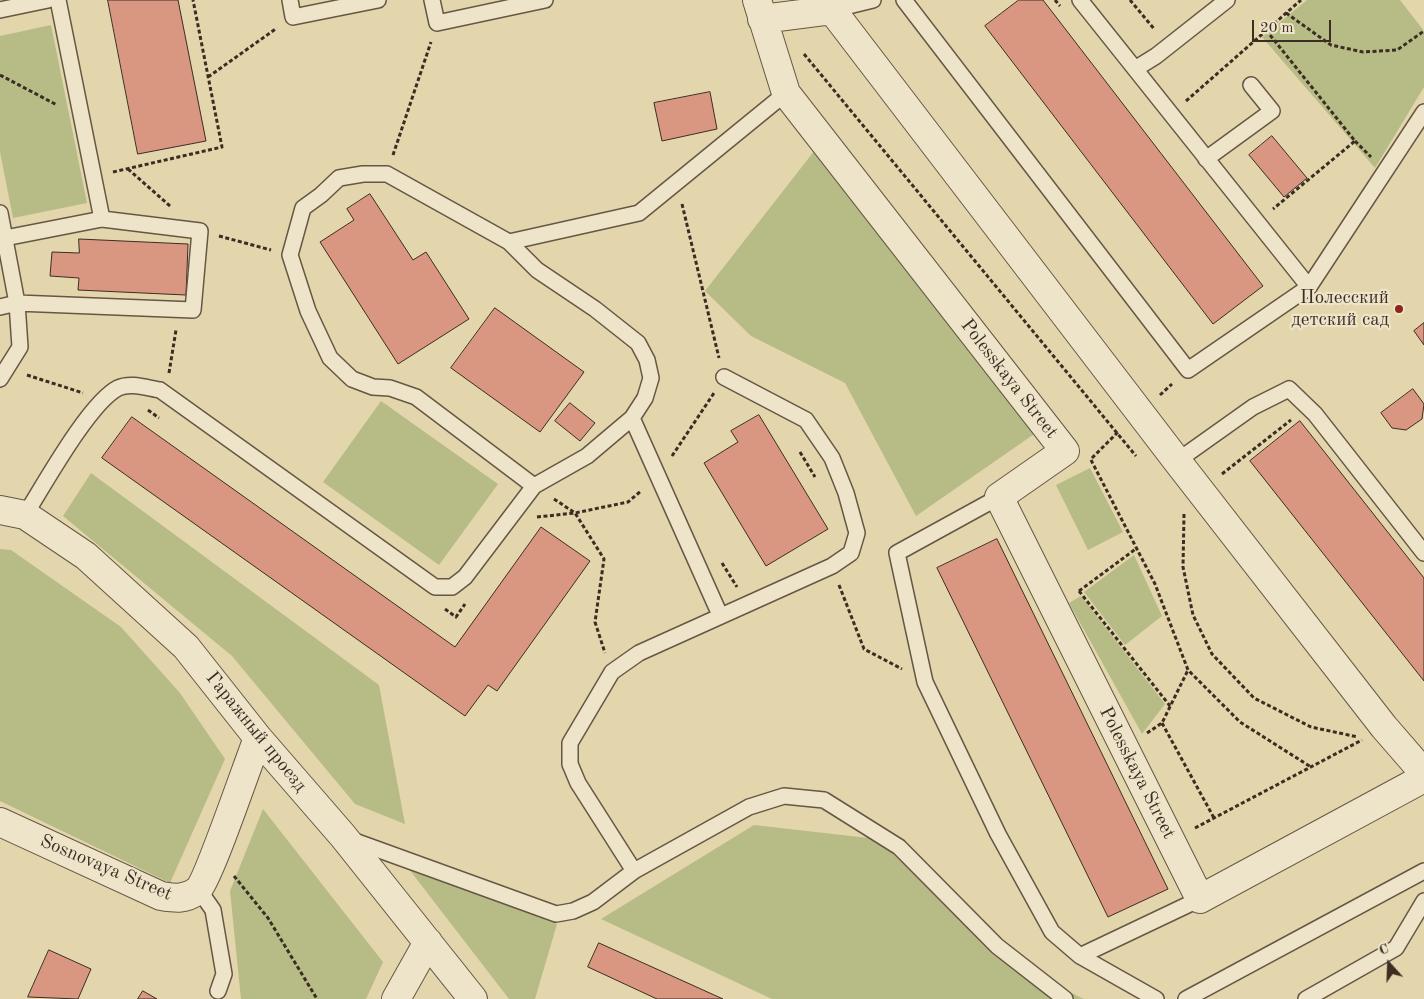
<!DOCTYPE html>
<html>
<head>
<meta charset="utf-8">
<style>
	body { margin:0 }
	#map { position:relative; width:1424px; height:999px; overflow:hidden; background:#e3d5ac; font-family:"Old Standard TT",serif }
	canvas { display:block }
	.north { position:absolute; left:1364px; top:939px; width:50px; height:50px; -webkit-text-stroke:4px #ede4c9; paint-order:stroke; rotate:340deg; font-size:14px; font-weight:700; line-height:20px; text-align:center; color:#3c2d23 }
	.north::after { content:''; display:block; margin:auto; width:18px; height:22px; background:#3c2d23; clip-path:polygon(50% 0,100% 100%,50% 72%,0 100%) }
	.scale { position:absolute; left:1252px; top:20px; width:79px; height:22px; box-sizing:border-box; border:2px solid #3c2d23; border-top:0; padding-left:6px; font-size:15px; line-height:18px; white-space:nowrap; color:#3c2d23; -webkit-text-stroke:4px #ede4c9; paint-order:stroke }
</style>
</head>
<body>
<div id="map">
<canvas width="1424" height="999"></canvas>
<div class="north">С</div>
<div class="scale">20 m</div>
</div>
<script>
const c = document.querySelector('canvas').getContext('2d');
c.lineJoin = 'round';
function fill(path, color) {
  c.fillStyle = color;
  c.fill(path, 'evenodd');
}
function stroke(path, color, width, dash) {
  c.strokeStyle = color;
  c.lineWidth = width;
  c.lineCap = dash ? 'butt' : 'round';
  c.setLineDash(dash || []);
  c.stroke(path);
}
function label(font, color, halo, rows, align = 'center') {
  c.font = font + ' "Old Standard TT",serif';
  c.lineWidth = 4.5;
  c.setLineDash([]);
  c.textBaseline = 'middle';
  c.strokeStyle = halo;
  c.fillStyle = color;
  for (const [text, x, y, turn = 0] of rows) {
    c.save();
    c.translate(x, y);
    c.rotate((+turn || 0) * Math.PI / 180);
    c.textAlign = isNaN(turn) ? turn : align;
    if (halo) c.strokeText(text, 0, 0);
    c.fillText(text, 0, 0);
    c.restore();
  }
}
fill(new Path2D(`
	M1307 0H1400L1424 31V87L1375 168 1262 37Z
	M51 25 87 203 13 218 0 152V36Z
	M822 141 1040 430 916 516 845 383 751 336 705 291Z
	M381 401 498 484 439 565 323 482Z
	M1090 468 1123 532 1088 550 1056 485Z
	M91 473 379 685 405 824 355 804 232 656 63 516Z
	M0 549 11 550 121 627 180 693 225 759 170 883 0 801Z
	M1134 555 1162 616 1125 645 1084 592Z
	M1081 596 1165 704 1142 734 1069 603Z
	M263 809 383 962 366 999H241L230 891Z
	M754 825 877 839 1017 967 1084 999H772L601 919Z
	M405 864 557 924 535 999H509Z`), '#b7bc87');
const building = new Path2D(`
	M108 0H178L206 141 138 154Z
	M1019 0H1043L1263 286 1213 324 985 26Z
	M710 92 717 129 662 141 654 103Z
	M1272 136 1307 178 1284 197 1249 155Z
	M370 194 413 260 426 252 469 319 398 364 320 242 354 220 347 209Z
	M79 239 188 244 186 295 78 290 79 278 50 276 52 252 79 253Z
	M495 308 584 372 540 432 451 368Z
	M1424 323V345L1414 331Z
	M1413 389 1424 404 1422 419 1406 430 1392 428 1381 413Z
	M570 403 595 423 580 441 555 421Z
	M759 415 828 529 766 566 704 463 738 442 731 431Z
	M132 417 455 647 541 527 590 561 497 691 488 685 465 716 102 458Z
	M1300 421 1424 578V681L1250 461Z
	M997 539 1168 889 1108 917 937 568Z
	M599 943 723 999H657L588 967Z
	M49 950 91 969 78 999 28 997Z
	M143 991 157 999H138Z`);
fill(building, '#d99680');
stroke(building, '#3c2d23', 1);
const lane = new Path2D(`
	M290 0 293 17 378 0
	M432 0 437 23 545 0
	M904 0 1188 370 1309 287
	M1080 0 1309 287 1424 112
	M0 10 48 0
	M832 10 873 0
	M1135 69 1156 56 1227 0
	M1206 159 1272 111 1251 85
	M0 213 17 303 20 347 0 379
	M5 238 102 219
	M509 242 387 174H363L339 178 321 195 303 208 290 255 308 311 330 358 352 379 373 387 390 388 416 397 534 486
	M0 307 17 303 193 310 200 231 102 219 58 0
	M632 418 720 615
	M1177 461 1253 407 1289 389 1315 414 1424 553
	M999 497 897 553 925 682 998 834 1052 932 1080 956 1156 999
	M25 515C44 485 89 403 118 388 130 382 147 388 160 390L435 587H452L465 577 534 486 587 456 632 418 645 398 651 378 647 360 638 343 595 309 537 270 509 242 639 213 786 93
	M349 839 556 914 573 911 593 902 634 871 749 807 784 796 824 800 899 847 997 946 1065 999
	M634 871 578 783 570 764V743L612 672 639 653 832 566 851 553 857 533 846 493 832 458 806 420 724 377
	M199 890 213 910 224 974 218 991
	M1080 956 1200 899
	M1186 999 1424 871
	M1306 999 1396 948 1424 901`);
const street = new Path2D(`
	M757 0 786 93 1065 451 999 497 1200 899 1424 778
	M762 19 832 10 1177 461 1384 727 1424 773
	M0 510 25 515 86 556 186 647 258 738 343 836 473 999
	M0 822 161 896C175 898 184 900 197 891 208 882 249 760 258 738
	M396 999 428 942`);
stroke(lane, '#665745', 18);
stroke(street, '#665745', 30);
stroke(new Path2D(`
	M1055 0 1060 6
	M1130 0 1155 30
	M1286 13 1331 45 1363 52 1397 50 1424 31
	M1266 30 1355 141 1273 209
	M804 54 1136 456
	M0 75 57 105
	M208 77 277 28
	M1186 101 1301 0
	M1355 141 1371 157
	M393 155 431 42
	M128 169 170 206
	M113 172 222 147 193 0
	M682 204 719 358
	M219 236 271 250
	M169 373 176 330
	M27 375 83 393
	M1160 395 1172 384
	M148 410 159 418
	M800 452 815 477
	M672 456 714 393
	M1092 458 1118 432
	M1091 460 1155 584 1188 670 1240 722 1311 767
	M1222 474 1291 420
	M554 499 575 513 628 502 641 491
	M1184 514 1183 567 1193 615 1212 654 1254 698 1311 727 1358 737
	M537 517 575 513 604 559 595 622 605 653
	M722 563 737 587
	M839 585 864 649 902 669
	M1079 591 1170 706
	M1079 591 1137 548
	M445 609 456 617 465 604
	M1162 723 1214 818
	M1147 733 1162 723 1188 670
	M1195 828 1362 740
	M234 876 268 918 317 999`), '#3c2d23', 3, [4, 2.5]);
stroke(lane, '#ede4c9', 15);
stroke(street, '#ede4c9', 28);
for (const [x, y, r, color] of [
	[1399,309,5,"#8f2418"]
]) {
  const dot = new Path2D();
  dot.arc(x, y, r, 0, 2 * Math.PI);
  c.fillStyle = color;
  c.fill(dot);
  stroke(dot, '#ede4c9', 2);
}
label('19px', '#3c2d23', '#ede4c9', [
	["Полесский",1389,298],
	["детский сад",1389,320]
], 'right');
label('19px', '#3c2d23', '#ede4c9', [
	["Polesskaya Street",1009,379,52],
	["Гаражный проезд",256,732,51],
	["Polesskaya Street",1137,773,63],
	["Sosnovaya Street",106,868,23]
]);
</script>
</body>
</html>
